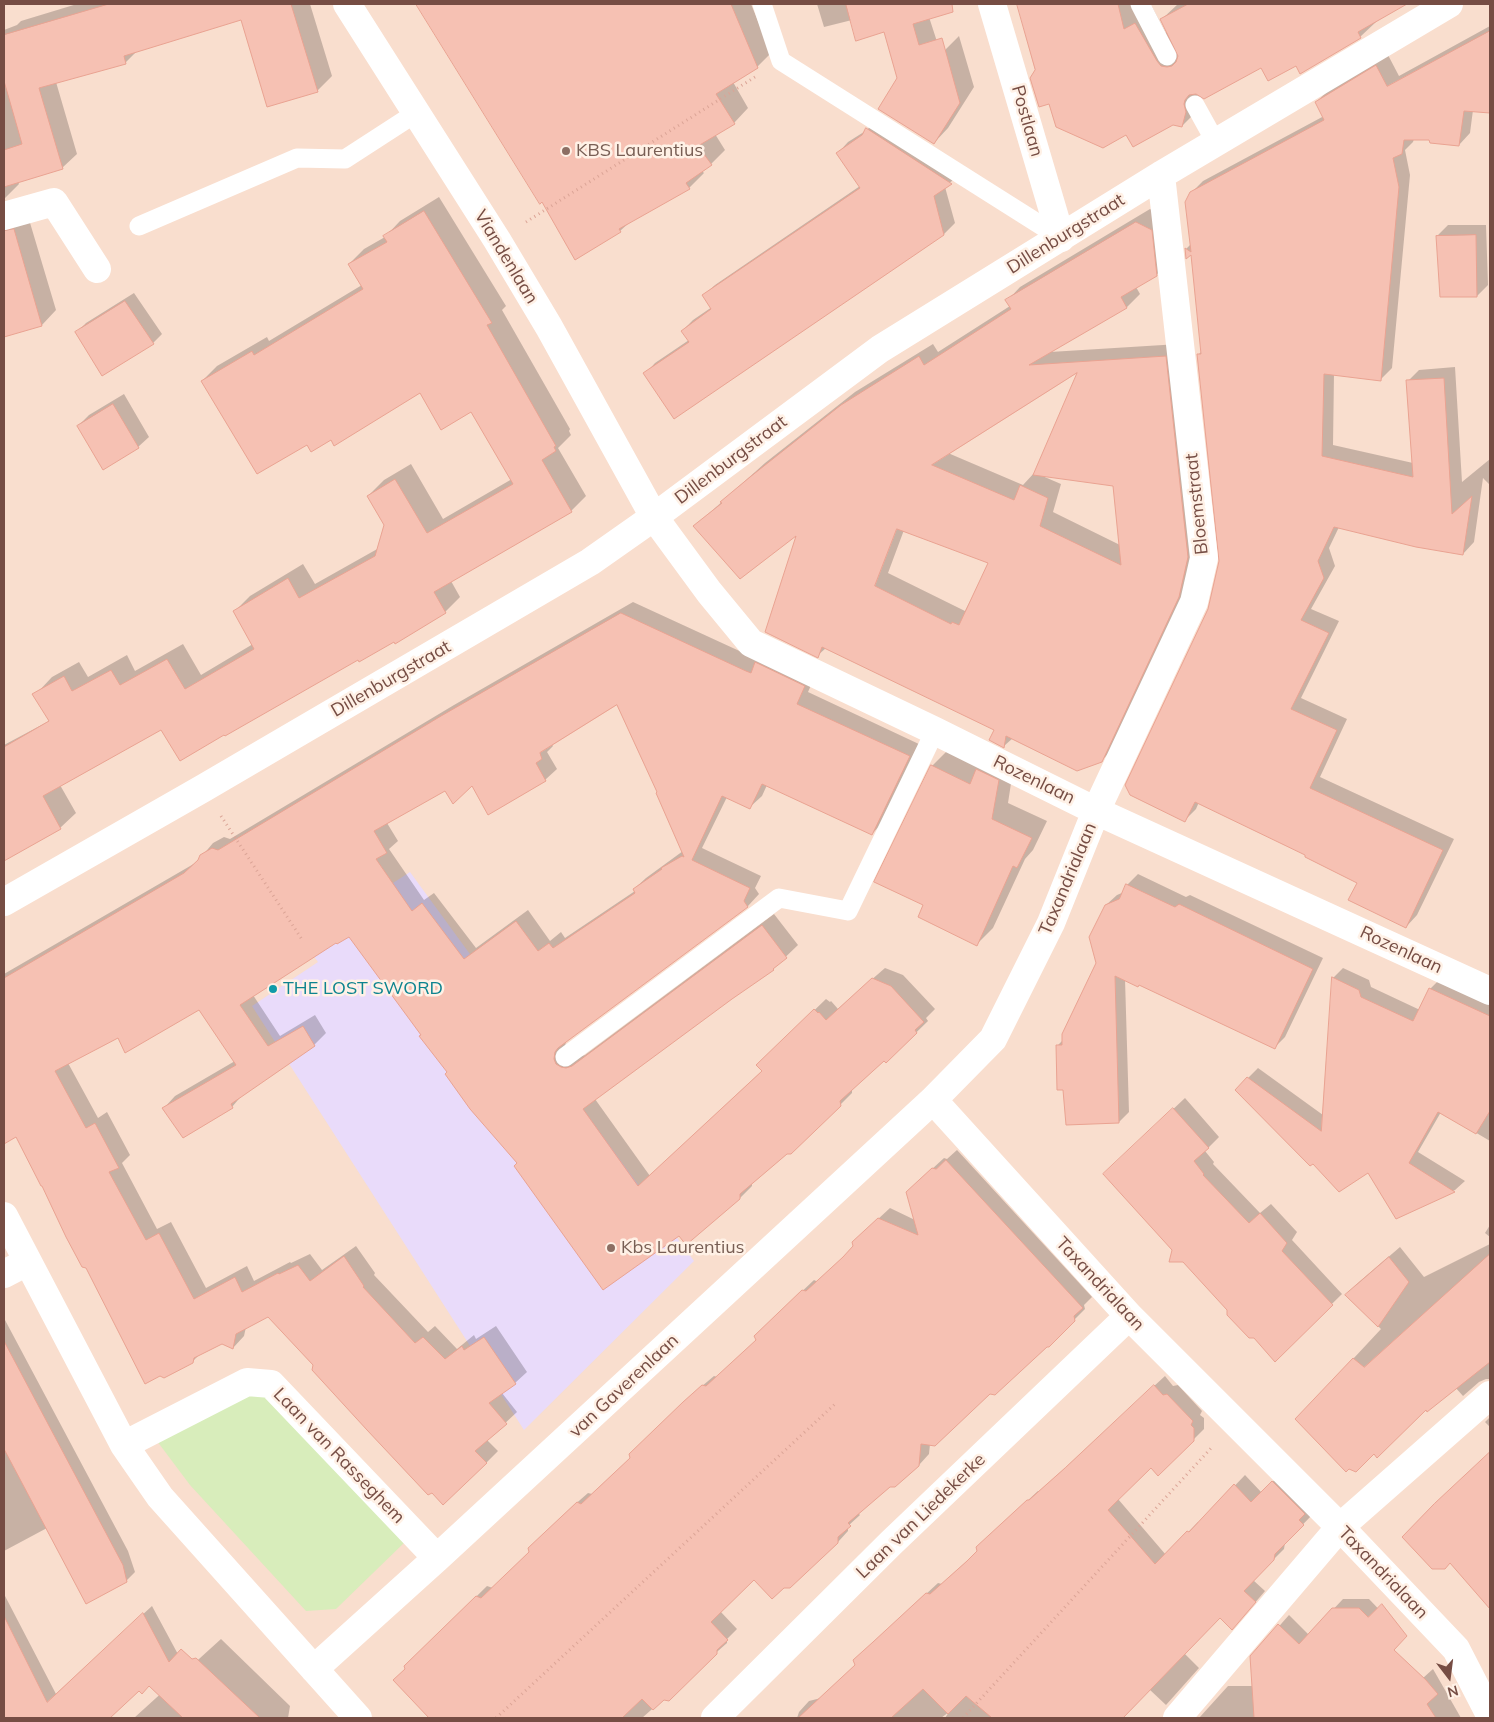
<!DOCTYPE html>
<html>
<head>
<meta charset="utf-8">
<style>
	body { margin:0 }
	#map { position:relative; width:1494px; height:1722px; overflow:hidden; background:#feecde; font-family:Mulish,sans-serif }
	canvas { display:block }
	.frame { position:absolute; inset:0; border:5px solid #764d44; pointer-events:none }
	.north { position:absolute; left:1424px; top:1652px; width:50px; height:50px; -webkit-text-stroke:4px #fff1e6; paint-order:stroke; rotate:165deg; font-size:14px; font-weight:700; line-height:20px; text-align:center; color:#764d44 }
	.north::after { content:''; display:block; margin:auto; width:18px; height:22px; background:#764d44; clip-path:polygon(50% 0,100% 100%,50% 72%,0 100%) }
</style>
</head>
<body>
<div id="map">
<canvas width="1494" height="1722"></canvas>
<div class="frame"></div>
<div class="north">N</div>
</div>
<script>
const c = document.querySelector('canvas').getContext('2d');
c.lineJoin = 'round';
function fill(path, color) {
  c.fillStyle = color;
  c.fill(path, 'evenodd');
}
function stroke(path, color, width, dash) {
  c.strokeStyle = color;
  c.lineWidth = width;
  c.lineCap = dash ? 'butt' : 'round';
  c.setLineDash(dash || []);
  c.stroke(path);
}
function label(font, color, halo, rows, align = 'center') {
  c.font = font + ' Mulish,sans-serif';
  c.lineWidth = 5;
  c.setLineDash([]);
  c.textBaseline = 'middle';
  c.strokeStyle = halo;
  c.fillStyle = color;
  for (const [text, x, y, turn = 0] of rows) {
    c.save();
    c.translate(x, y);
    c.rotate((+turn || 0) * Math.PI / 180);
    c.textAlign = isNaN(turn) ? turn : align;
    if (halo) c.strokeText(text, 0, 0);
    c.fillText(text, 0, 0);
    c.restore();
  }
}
fill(new Path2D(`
	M4 4H1490V1718H4Z`), '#f9dece');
fill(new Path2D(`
	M410 872 694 1261 524 1430 252 1006 318 962 303 941Z`), '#e9dbfa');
fill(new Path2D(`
	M250 1392H266L407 1540 336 1609 306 1611 190 1485 157 1441Z`), '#d8edbb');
fill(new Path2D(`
	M77 4H310L332 76 317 91 242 19 137 51 125 63 56 82 77 154 62 168 18 181 19 184 4 199V30L17 25 21 21Z
	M417 4H751L771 53 757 67 733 82 748 108 734 123 715 134 725 150 711 164 702 171 704 173 689 188 631 221 620 231 542 200 540 202Z
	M817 4H943L929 17 942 57 946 49 959 36 974 87 948 128 934 143 899 78 885 31 852 20 824 27Z
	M1018 4H1139L1152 7 1166 33 1168 32 1162 19 1178 4H1399L1391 12 1377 21 1360 37 1301 72 1296 64 1262 66 1202 96 1198 110 1182 126 1172 123 1126 134 1050 103 1036 70Z
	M1490 26V112L1473 110 1470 133 1459 145 1431 139H1414L1413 142 1405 150 1410 175 1392 368 1381 379 1334 374 1333 445 1413 463 1408 381 1419 370 1455 367 1462 482 1490 459V485L1483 478 1474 542 1463 554 1339 527 1329 548 1335 566 1311 609 1339 621 1301 698 1347 719 1320 777 1454 839 1417 915 1406 927 1358 882 1306 854 1199 802 1196 809 1185 820 1209 609 1221 561 1198 355 1202 351 1192 253 1187 257 1186 249 1192 243 1191 193 1203 181 1324 116 1316 102 1328 91 1388 55 1399 76Z
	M878 118 962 172 945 187 955 223 944 234 674 417 645 374 655 363 689 340 682 331 693 320 712 307 704 295 715 285 860 186 838 153 848 142 867 130Z
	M439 197 506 306 502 310 570 429 569 431 571 435 558 448 586 496 571 511 451 581 460 597 445 612 395 641 358 658 162 728 60 785 76 813 60 828 4 860V745L49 721 37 693 52 677 79 662 88 677 127 655 135 671 183 644 201 675 253 644 235 611 250 596 303 564 315 584 379 548 386 525 368 496 384 480 411 464 443 519 512 479 472 410 421 392 331 439 307 443 202 381 217 366 267 337 269 341 362 285 349 264 364 249 385 237 400 221Z
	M4 206 28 216 56 310 42 325 4 336Z
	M1150 209 1165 217 1170 262 1156 275 1136 287 1140 294 1127 307 1050 352 1179 344 1192 582 1115 747 1101 761 1013 738 1004 746 996 729 826 648 817 656 798 532 695 526 765 463 855 392 933 344 938 352 1010 306 1007 301 1020 287ZM1080 370 1035 472 1023 485 948 453ZM1040 475 1114 485 1120 545 1053 512 1061 484ZM904 530 990 563 965 611 888 573Z
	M1448 225H1486L1488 285 1477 296 1437 236Z
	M134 293 162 334 153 343 77 332 86 323Z
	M124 394 149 437 138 447 78 426 89 415Z
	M633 602 759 660 816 674 808 692 921 745 883 822 872 834 767 785 762 796 750 807 727 797 702 848 761 876 755 888 759 894 748 906 566 1041 565 1047 578 1057 585 1055 774 914 798 945 773 969 731 998 595 1099 650 1176 763 1070 770 1053 826 999 830 1002 831 1001 838 1009 885 968 903 975 935 1009 926 1018 928 1021 886 1062 884 1059 852 1089V1093L817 1128 752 1183V1186L740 1198 679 1234 519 1163 449 1072 349 935 336 941 253 995 280 1036 315 1015 326 1033 314 1045 243 1094 232 1107 164 1108 175 1096 235 1061 199 1009 118 1037 68 1063 98 1118 107 1112 130 1155 122 1163 157 1229 171 1222 206 1288 247 1266 254 1281 290 1262 291 1263 310 1254 322 1270 356 1246 375 1273 374 1275 428 1332 435 1326 457 1349 474 1335 476 1339 496 1326 527 1372 515 1383 502 1393 517 1412 487 1440 498 1451 486 1463 314 1365 268 1316 246 1327 244 1336 233 1348 222 1343 200 1354 192 1362 84 1261 17 1136 5 1142 4 1140V974L197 862 213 843 224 837 230 839 454 705ZM617 704 658 792 683 851 646 878 634 889 635 891 565 938 561 932 550 941 528 910 476 948 434 893 424 900 389 849 398 841 387 823 446 789 472 784 545 780 557 769 547 752 553 746 552 744Z
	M948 750 1014 764 1008 803 1047 821 1033 850 1025 859 993 928 977 944 932 766Z
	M1138 874 1186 897 1190 895 1323 958 1285 1037 1275 1047 1140 983 1125 979 1129 1112 1119 1122 1066 1100 1057 1046 1063 1040 1098 963 1106 905 1117 895 1124 892 1127 885Z
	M1343 968 1369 980 1371 987 1420 1010 1430 989 1441 978 1490 1001V1141L1441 1112 1418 1152 1465 1181 1455 1190 1396 1218 1368 1171 1248 1078 1258 1068 1323 1115 1333 978Z
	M1185 1098 1219 1137 1205 1151 1214 1162 1213 1164 1260 1213 1271 1204 1297 1232 1292 1240 1342 1294 1275 1360 1174 1250 1115 1164Z
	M957 1150 1092 1297 1084 1305 1085 1309 1048 1346 930 1444 929 1454 919 1465 889 1485 858 1513 860 1515 848 1526V1531L838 1542 754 1578 720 1611 737 1629 727 1639V1643L642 1718H430L395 1680 406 1669V1666L487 1586 493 1588 531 1552 572 1507 588 1493 592 1494 631 1458 695 1392 714 1376 717 1377 757 1340 755 1336 814 1280 818 1282 850 1252 864 1232 890 1208 915 1220 918 1182 944 1158 947 1159Z
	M1490 1225V1237L1485 1233Z
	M1490 1244V1379H1486L1479 1382 1463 1396 1429 1358 1374 1452 1297 1419 1381 1329 1346 1295 1357 1284 1400 1247 1424 1277Z
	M4 1320H5L128 1551 135 1572 126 1581 47 1528 4 1551Z
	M1165 1376 1173 1386 1178 1385 1202 1411 1200 1415 1204 1418V1429L1159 1474 1151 1466 1118 1499 1166 1555 1198 1522 1199 1523 1245 1475 1262 1493 1282 1472 1313 1514 1285 1543 1284 1549 1253 1580 1265 1591 1242 1618 1220 1616 1184 1653 1199 1668 1166 1705 1149 1689 1123 1718H945L949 1712 941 1718H797L799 1712 809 1701 821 1698 856 1665 885 1632 938 1583 942 1584 978 1551 988 1537 1038 1491H1040L1076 1458Z
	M1490 1417V1427L1485 1422Z
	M1490 1453V1607L1450 1562 1462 1478Z
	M4 1594 56 1694 152 1606 180 1658 172 1666 75 1718H17L4 1694 8 1691 4 1683Z
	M1343 1599H1369L1393 1624 1309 1718H1199L1228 1686H1253L1252 1657 1289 1615 1309 1635Z
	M221 1639 290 1706 288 1718H134Z
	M1433 1669 1461 1718H1389L1423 1678Z`), '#0003');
const building = new Path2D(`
	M109 4H291L318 92 267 107 241 20 124 56 126 64 39 88 63 169 4 187V150L22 144 4 81V35Z
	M416 4H731L758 68 716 94 735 124 698 146 712 165 686 183 690 189 619 229 621 232 575 260 542 202 540 204Z
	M846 4H952L953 12 913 24 919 45 942 38 960 103 934 144 878 109 897 78 884 32 856 41Z
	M1017 4H1118L1124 29 1135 23 1157 61 1161 66 1167 67 1172 66 1176 62 1178 56 1160 19 1188 4H1407L1358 32 1361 38 1300 74 1296 66 1268 81 1261 68 1204 99 1196 94 1189 95 1185 100 1184 104 1186 112 1182 127 1173 125 1133 147 1126 135 1103 148 1056 127 1049 104 1039 107 1030 78 1035 70Z
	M1490 31V113L1464 111 1459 146 1430 143 1429 140H1404L1402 154 1393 158 1399 187 1381 381 1324 374 1322 456 1413 477 1406 380 1444 378 1452 514 1472 496 1463 555 1416 547 1334 527 1318 561 1324 578 1301 620 1329 633 1291 709 1337 730 1310 788 1443 850 1406 928 1348 900 1357 883 1305 857V855L1195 802 1185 822 1130 795 1125 785 1208 609 1219 561 1197 354H1201L1191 255 1186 259 1185 248 1191 252 1185 202 1190 192 1324 120 1315 102 1376 65 1387 86Z
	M866 128 952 184 934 196 944 235 674 419 643 373 689 342 681 331 711 309 702 295 860 188 836 153 862 135Z
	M424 211 492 323 487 325 556 446 554 447 556 451 542 460 572 512 434 592 446 613 395 644 394 642 359 662 358 660 225 736 224 735 180 761 161 730 43 796 61 829 4 861V747L49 721 32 694 64 676 72 691 111 670 120 685 167 659 185 689 254 649 233 611 288 578 299 598 375 556 384 525 367 496 395 479 427 533 513 484 471 412 441 430 420 393 334 446 331 440 311 452 307 445 257 474 201 381 252 351 254 355 363 289 348 264 387 242 383 236Z
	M1136 222 1152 230 1157 276 1121 297 1127 308 1029 365 1166 356 1188 557 1179 597 1102 762 1077 771 1006 736 1004 748 989 740 994 730 822 647 818 658 765 632 796 536 740 579 693 526 722 503 720 502 750 477 841 405 919 356 924 365 1011 309 1005 300ZM1077 373 1033 475 1113 486 1121 565 1040 526 1048 498 1020 485 1014 500 932 465ZM897 529 988 563 959 625 952 622 951 624 875 586Z
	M14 229 42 326 4 337V231Z
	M1476 235 1477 297H1440L1436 236Z
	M125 301 154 344 102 376 75 332Z
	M113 404 139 448 103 470 77 426Z
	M621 613 746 671 751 673 755 662 805 686 797 704 910 756 872 835 762 784 750 809 722 796 692 860 750 888 744 901 748 907 558 1048 555 1052 554 1059 556 1064 561 1067 566 1068 572 1066 762 925 787 958 773 969 774 970 732 999 583 1109 638 1186 762 1071 756 1065 814 1009 818 1013 819 1012 826 1020 872 978 891 986 924 1022 915 1030 917 1033 886 1063 884 1061 840 1101 841 1106 791 1154H787L740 1194V1199L686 1245 679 1236 603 1290 514 1166 517 1163 470 1109 445 1074 447 1072 419 1036 421 1035 349 937 337 944 336 943 240 1005 268 1046 303 1026 315 1046 231 1104 233 1108 183 1138 162 1108 236 1065 199 1010 125 1053 118 1038 55 1071 86 1128 95 1123 119 1168 109 1172 146 1240 159 1233 194 1299 235 1277 242 1292 278 1273 279 1274 298 1265 310 1281 344 1256 364 1286 363 1287 415 1343 423 1337 445 1359 462 1346 464 1350 484 1337 516 1384 489 1403 507 1424 475 1451 487 1463 443 1505 432 1493 428 1495 367 1430 312 1370 313 1365 268 1317 236 1334 233 1349 222 1344 194 1358 193 1363 164 1378 160 1376 145 1384 86 1268 82 1267 66 1237 42 1186H41L16 1137 4 1144V978L184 873 198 860 200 855 212 848 218 850 441 716ZM617 705 657 792 656 793 684 857 682 856 661 868 662 869 633 889 635 893 553 948 549 943 538 951 516 921 464 959 422 903 412 911 376 859 387 853 374 831 445 791 453 804 472 786 488 815 546 781 536 763 542 759 540 753Z
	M931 765 970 784 976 769 999 780 992 819 1032 838 1017 868 1013 866 977 946 918 917 923 905 874 882Z
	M1126 884 1175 907 1179 904 1313 969 1275 1049 1139 985 1138 987 1115 976 1119 1123 1066 1125 1063 1090H1057L1056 1045H1062V1034L1096 963 1089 937 1105 905 1119 899Z
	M1332 977 1359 990 1361 997 1413 1021 1429 988 1490 1016V1111L1476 1134 1438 1112 1409 1163 1455 1192 1396 1219 1368 1173 1339 1192 1313 1164 1310 1166 1235 1090 1247 1077 1321 1131Z
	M1173 1108 1209 1148 1194 1161 1204 1174 1203 1175 1249 1223 1260 1213 1287 1243 1282 1251 1333 1305 1275 1362 1254 1338H1249L1227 1315V1310L1183 1262H1169L1172 1250 1103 1174Z
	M946 1160 1083 1308 1074 1316 1075 1321 1049 1347H1047L995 1395 990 1394 935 1446 921 1444 919 1466 895 1487H890L848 1523 851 1526 838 1537V1543L790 1588H784L772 1599 754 1580 711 1622 728 1640 717 1650V1654L669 1701 664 1700 653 1710 642 1699 622 1718H429L393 1680 405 1669 404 1666 476 1596 481 1598 529 1552 528 1548 561 1517 577 1502 581 1504 630 1458 629 1454 683 1402 702 1385 706 1386 756 1340 754 1336 802 1290 806 1291 843 1257 853 1246 852 1242 878 1218 918 1235 906 1192 932 1168 936 1169Z
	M1490 1254V1362L1427 1412 1426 1410 1377 1458 1374 1454 1356 1472 1349 1469 1346 1472 1295 1419 1353 1358 1364 1367Z
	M1389 1257 1409 1282 1378 1327 1345 1295Z
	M4 1341 123 1565 127 1582 86 1604 4 1449Z
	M1154 1385 1163 1395 1167 1394 1193 1421 1191 1425 1194 1428V1441L1158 1476 1151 1468 1108 1510 1155 1564 1187 1531 1189 1532 1234 1484 1251 1502 1272 1481 1305 1514 1299 1520 1304 1525 1275 1554 1274 1560 1244 1591 1256 1602 1232 1630 1220 1618 1123 1718H992L966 1696 948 1714 923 1689 891 1718H798L855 1665 853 1660 873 1642 926 1593 930 1594 967 1561 977 1551 976 1547 1027 1500H1029L1065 1468Z
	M1490 1452V1609L1450 1563 1445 1569H1432L1402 1537 1434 1504Z
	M1382 1604 1407 1636 1394 1650 1426 1680 1438 1694 1427 1704 1436 1718H1254L1250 1656 1278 1624 1299 1644 1332 1608H1359L1368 1617Z
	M143 1613 169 1662 181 1649 192 1659 196 1658 260 1718H183L149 1686 142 1694 139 1691 110 1718H4V1616L47 1702Z`);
fill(building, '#f6c1b3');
stroke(building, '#eaa392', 1);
stroke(new Path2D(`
	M526 222 755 77
	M221 816 303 941
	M496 1718 835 1404
	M963 1718 1213 1446`), '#dba496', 3, [1, 4]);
stroke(new Path2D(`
	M762 4 781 61 1061 238
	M1140 4 1167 56
	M1195 105 1216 143
	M139 226 297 158 345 159 416 113
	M565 1057 779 898 848 911 935 731`), '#fff', 19);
stroke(new Path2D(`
	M992 4 1061 238`), '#fff', 28);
stroke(new Path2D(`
	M347 4 497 240 549 327 654 517 709 592 751 643 935 731 1096 811 1490 991
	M1161 175 1204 558 1194 602 1096 811 1051 923 993 1039 933 1100 1129 1316 1340 1527 1456 1649 1490 1715
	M4 216 54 202 97 269
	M4 902 202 789 590 562 654 517 880 349 1161 175 1449 4
	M4 1216 124 1445 160 1497 358 1718
	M4 1274 27 1262
	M124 1445 247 1382 271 1384 437 1558
	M314 1669 437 1558 933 1100
	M715 1718 891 1543 1129 1316
	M1177 1718 1340 1527 1490 1395`), '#fff', 28);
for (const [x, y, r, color] of [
	[566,151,5,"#8d6e63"],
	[273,989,5,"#0f9aa8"],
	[611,1248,5,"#8d6e63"]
]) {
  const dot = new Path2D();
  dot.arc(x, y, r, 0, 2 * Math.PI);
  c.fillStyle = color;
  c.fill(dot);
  stroke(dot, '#fff1e6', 2);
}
label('18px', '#764d44', '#fff1e6', [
	["Postlaan",1027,121,74],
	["Dillenburgstraat",1066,234,-32],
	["Viandenlaan",506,257,59],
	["Dillenburgstraat",731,460,-37],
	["Bloemstraat",1197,504,-96],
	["Dillenburgstraat",391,679,-30],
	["Rozenlaan",1034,780,26],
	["Taxandrialaan",1068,879,-67],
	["Rozenlaan",1401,950,25],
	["Taxandrialaan",1100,1284,47],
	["van Gaverenlaan",624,1386,-43],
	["Laan van Rasseghem",339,1456,46],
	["Laan van Liedekerke",921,1516,-44],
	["Taxandrialaan",1383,1573,46]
]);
label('18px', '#785e54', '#fff1e6', [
	["KBS Laurentius",576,151],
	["Kbs Laurentius",621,1248]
], 'left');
label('18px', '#0d838f', '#fff1e6', [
	["THE LOST SWORD",283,989]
], 'left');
</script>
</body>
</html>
